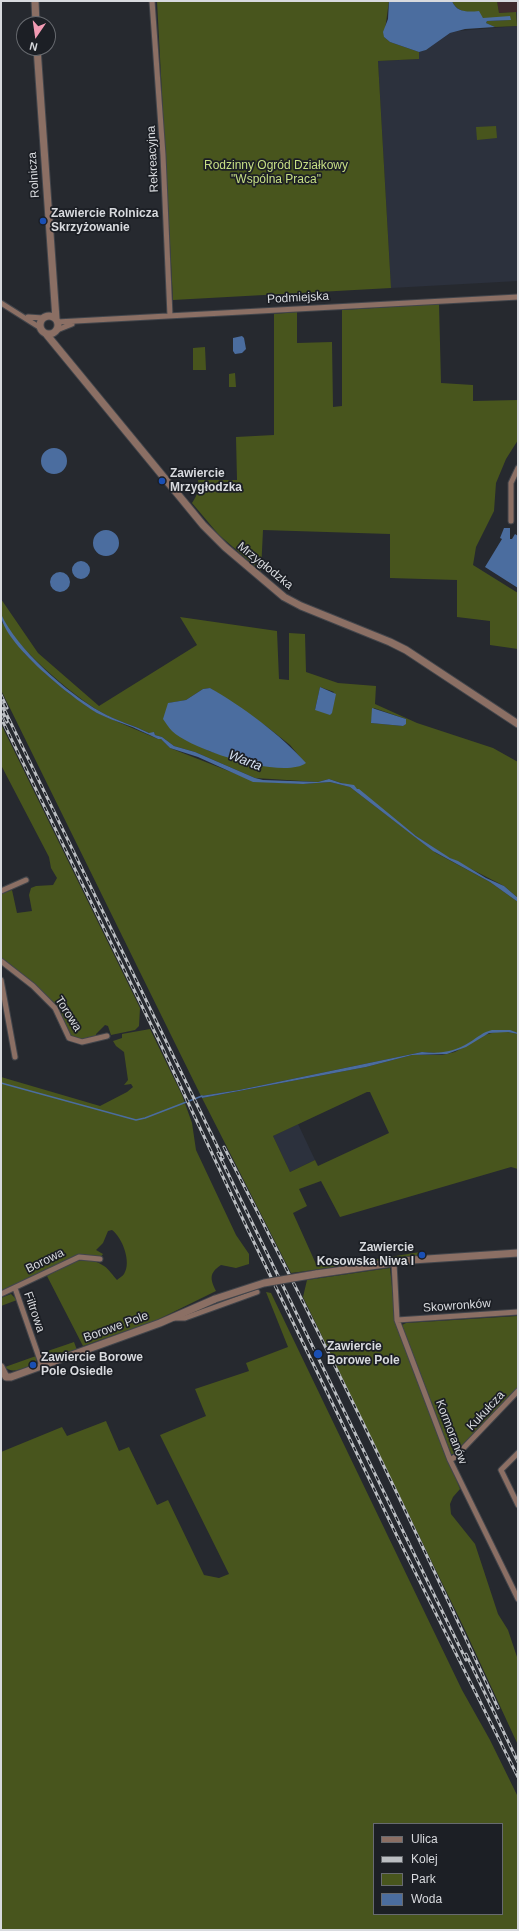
<!DOCTYPE html>
<html>
<head>
<meta charset="utf-8">
<style>
	body { margin:0 }
	#map { position:relative; width:519px; height:1931px; overflow:hidden; background:#26292f; font-family:Arial,sans-serif }
	canvas { display:block }
	.frame { position:absolute; inset:0; border:2px solid #d8dade; pointer-events:none }
	.legend { position:absolute; left:373px; top:1823px; width:130px; height:92px; box-sizing:border-box; background:#1c1f25; border:1px solid #676a6f; margin:0; padding:5px 7px; list-style:none; font-size:12px; color:#d8dade }
	.legend li { display:flex; align-items:center; gap:8px; height:20px }
	.legend b { width:20px; border:1px solid #676a6f }
	.north { position:absolute; left:16px; top:16px; width:40px; height:40px; box-sizing:border-box; background:#1c1f25; border:1px solid #676a6f; border-radius:50%; rotate:193deg; font-size:11px; font-weight:700; line-height:16px; text-align:center; color:#d8dade }
	.north::after { content:''; display:block; margin:auto; width:14px; height:18px; background:#f19ab3; clip-path:polygon(50% 0,100% 100%,50% 72%,0 100%) }
</style>
</head>
<body>
<div id="map">
<canvas width="519" height="1931"></canvas>
<div class="frame"></div>
<ul class="legend">
<li><b style="height:5px;background:#8b6f64"></b>Ulica</li>
<li><b style="height:5px;background:#bbbec2"></b>Kolej</li>
<li><b style="height:11px;background:#48551d"></b>Park</li>
<li><b style="height:11px;background:#4b6d9f"></b>Woda</li>
</ul>
<div class="north">N</div>
</div>
<script>
const c = document.querySelector('canvas').getContext('2d');
c.lineJoin = 'round';
function fill(path, color) {
  c.fillStyle = color;
  c.fill(path, 'evenodd');
}
function stroke(path, color, width, dash) {
  c.strokeStyle = color;
  c.lineWidth = width;
  c.lineCap = dash ? 'butt' : 'round';
  c.setLineDash(dash || []);
  c.stroke(path);
}
function label(font, color, halo, rows, align = 'center') {
  c.font = font + ' Arial,sans-serif';
  c.lineWidth = 3.5;
  c.setLineDash([]);
  c.textBaseline = 'middle';
  c.strokeStyle = halo;
  c.fillStyle = color;
  for (const [text, x, y, turn = 0] of rows) {
    c.save();
    c.translate(x, y);
    c.rotate((+turn || 0) * Math.PI / 180);
    c.textAlign = isNaN(turn) ? turn : align;
    if (halo) c.strokeText(text, 0, 0);
    c.fillText(text, 0, 0);
    c.restore();
  }
}
fill(new Path2D(`
	M497 1H518V12L499 13Z`), '#3e2a2c');
fill(new Path2D(`
	M516 12H518V281L391 288 378 61 419 59V52L426 50 450 33 458 31 517 26Z
	M298 1124 315 1160 290 1172 273 1136Z`), '#2c313d');
fill(new Path2D(`
	M157 1H389L384 37 390 42 419 52V59L378 61 391 288 173 300Z
	M452 1H497L499 13 516 12 517 26 495 27 486 23 487 21 510 20 483 18 475 12C466 14 456 10 452 1Z
	M496 126 497 138 477 140 476 127Z
	M439 304 441 383 473 385V401L518 400V440L506 459 496 483 494 511 476 547 473 565 518 593V649L490 645V621L457 617V580L390 578V534L263 530 261 571 219 535 192 503C197 495 200 490 198 480H237L236 437 274 435V314L297 312V343L332 342 333 407 342 406V310Z
	M205 347 206 370H193V348Z
	M235 373 236 387H229V374Z
	M1 599 38 653 99 706 197 645 180 617 277 631 279 679 289 680V633L305 634 306 672 338 683 376 686 375 704 417 723 493 748 518 762V898L504 886 446 856 416 836 351 786 329 779 318 782 255 778 195 752 174 746 162 737 155 735 154 732 152 734 149 733C134 725 116 721 101 712 76 698 8 642 1 614 0 609 1 603 1 599ZM320 687 334 692 315 710ZM210 688 266 726 290 745 305 763 260 766 209 751 180 736 169 703 186 700 203 689ZM374 708 406 719 403 726 371 723Z
	M1 621 25 654 48 676 71 695 97 713 158 739H161L170 748 254 781 303 784 330 782 350 787 436 853 490 882 518 902V1033C486 1023 481 1040 456 1050 445 1054 433 1053 422 1052L239 1090 201 1096 1 690Z
	M1 724 140 1008 139 1026 135 1030 111 1035 108 1026 105 1025 96 1034V1037L79 1041 71 1037 56 1005 36 986 1 959V894L12 890 17 913 32 911 29 895 31 888 36 886 53 885 57 878 51 868 49 857 1 765Z
	M150 1029 182 1095 192 1123 196 1150 236 1235 249 1254V1264L236 1268 221 1265C209 1273 210 1279 216 1291L157 1320 83 1346 47 1276C65 1266 83 1252 104 1266 109 1269 113 1276 117 1280 119 1278 123 1276 124 1274 132 1262 122 1237 112 1230L108 1231 103 1243 96 1250 103 1254 100 1258 82 1254 1 1293V1077L100 1106 127 1092 133 1087 131 1084 124 1085 128 1080 124 1052 116 1046 113 1041 122 1038V1034Z
	M496 1032H508L518 1034V1169L511 1167 340 1217 321 1181 299 1189 307 1206 293 1213 316 1264 371 1260 420 1252 424 1255 291 1273 202 1098 366 1067 412 1055H442L455 1052 484 1035ZM367 1092H370L389 1133 318 1166 315 1160 290 1172 273 1136Z
	M390 1268 395 1315 426 1404 460 1489 453 1497 450 1504 451 1514 475 1544 498 1614 508 1630 518 1660V1745L465 1630 303 1297 307 1280Z
	M266 1292 271 1293 462 1690 490 1740 518 1797V1930H1V1452L62 1427 67 1436 106 1421 119 1451 129 1447 157 1505 168 1500 204 1575 219 1578 229 1574 160 1435 206 1416 195 1389 249 1371 246 1363 288 1347ZM374 1824H502V1914H374Z
	M11 1294 17 1300 1 1306V1298Z
	M518 1316V1387L456 1454H451L402 1325 406 1323Z
	M74 1342 77 1350 46 1360 42 1359 39 1354Z
	M36 1356V1362C28 1367 12 1375 5 1367Z`), '#48551d');
fill(new Path2D(`
	M389 1H452C457 13 468 12 479 11L483 18 510 16 511 20 487 21 486 23 495 27 465 29 450 33 426 50 419 52 390 42 384 37 383 32 388 19Z
	M242 336 244 338 246 349 242 353 235 354 233 351V338Z
	M41 461a13 13 0 1 1 26 0a13 13 0 1 1-26 0Z
	M504 528H510V539H512L515 534 518 536V588L485 567 502 539 500 538Z
	M93 543a13 13 0 1 1 26 0a13 13 0 1 1-26 0Z
	M72 570a9 9 0 1 1 18 0a9 9 0 1 1-18 0Z
	M50 582a10 10 0 1 1 20 0a10 10 0 1 1-20 0Z
	M1 614C17 649 67 693 101 712 117 721 133 725 149 733L154 732 155 735 162 737 174 746 195 752 255 778 263 780 318 782 329 779 341 783 354 785 357 789H359L416 836 450 858 458 861 486 878 504 886 518 898V902L490 882 433 851 350 787 330 782 303 784 253 782 198 757 170 748 161 739H158C147 734 136 728 124 724 116 721 107 718 99 714 75 701 1 642 1 614Z
	M320 687 336 694 332 713 330 715 315 710Z
	M210 688C242 706 281 735 306 763 283 780 192 750 172 731 169 728 166 723 163 719L168 703 186 700 203 689Z
	M372 708 406 719V724L403 726 371 723Z
	M492 1030H510L518 1033V1034L508 1032 489 1033 466 1047 447 1054 412 1055 366 1067 202 1098 201 1096 239 1090 422 1052C441 1054 454 1052 470 1042 478 1037 483 1032 492 1030Z`), '#4b6d9f');
stroke(new Path2D(`
	M1 1083 136 1120 145 1118 202 1096`), '#4b6d9f', 1.5);
const minor = new Path2D(`
	M152 1 163 155 170 316
	M1 303 39 327
	M28 317 43 318
	M57 322 518 297
	M57 330 72 324
	M511 521V483L518 468
	M1 891 26 880
	M1 961 33 986 55 1008 69 1038 82 1042 107 1036
	M1 980 15 1057
	M394 1263 397 1320 450 1460 518 1599
	M15 1288 42 1366
	M1 1294 79 1257 100 1259
	M174 1318H185L257 1292
	M397 1320 518 1312
	M518 1453 501 1470 518 1505
	M450 1460 455 1457 518 1391`);
const tertiary = new Path2D(`
	M35 1 36 24
	M37 48 56 319
	M40 325a9 9 0 1 1 18 0a9 9 0 1 1-18 0Z
	M47 335 203 525 225 547 284 597 301 606 390 642 406 650 518 724
	M316 1274 412 1260 518 1253
	M1 1367 6 1377H11L160 1323 215 1299`);
stroke(minor, '#42454b', 7);
stroke(tertiary, '#42454b', 9);
stroke(minor, '#8b6f64', 5);
stroke(tertiary, '#8b6f64', 7);
const rail = new Path2D(`
	M1 695 7 708
	M1 703 223 1158
	M1 709 7 722
	M1 718 161 1045 248 1230 397 1536 518 1777
	M224 1147C320 1332 411 1519 498 1708
	M218 1153 466 1660
	M466 1654 518 1762`);
stroke(rail, '#bbbec2', 3);
stroke(rail, '#1c1f25', 1.5, [4.5]);
const tertiaryBridge = new Path2D(`
	M215 1299 264 1283 316 1274`);
stroke(tertiaryBridge, '#42454b', 9, []);
stroke(tertiaryBridge, '#8b6f64', 7);
for (const [x, y, r, color] of [
	[43,221,4,"#1a4fb4"],
	[162,481,4,"#1a4fb4"],
	[422,1255,4,"#1a4fb4"],
	[318,1354,5,"#1a4fb4"],
	[33,1365,4,"#1a4fb4"]
]) {
  const dot = new Path2D();
  dot.arc(x, y, r, 0, 2 * Math.PI);
  c.fillStyle = color;
  c.fill(dot);
  stroke(dot, '#1c1f25', 1.5);
}
label('12px', '#d8dade', '#1c1f25', [
	["Rekreacyjna",153,159,-93],
	["Rolnicza",34,175,-94],
	["Podmiejska",298,298,-3],
	["Mrzygłodzka",265,566,39],
	["Torowa",68,1014,57],
	["Borowa",45,1261,-26],
	["Skowronków",457,1306,-4],
	["Filtrowa",34,1312,71],
	["Borowe Pole",116,1327,-20],
	["Kukułcza",486,1411,-47],
	["Kormoranów",451,1432,69]
]);
label('12px', '#c7df85', '#1c1f25', [
	["Rodzinny Ogród Działkowy",276,166],
	["\"Wspólna Praca\"",276,180]
]);
label('bold 12px', '#d8dade', '#1c1f25', [
	["Zawiercie Rolnicza",51,214],
	["Skrzyżowanie",51,228],
	["Zawiercie",170,474],
	["Mrzygłodzka",170,488],
	["Zawiercie",414,1248,"right"],
	["Kosowska Niwa I",414,1262,"right"],
	["Zawiercie",327,1347],
	["Borowe Pole",327,1361],
	["Zawiercie Borowe",41,1358],
	["Pole Osiedle",41,1372]
], 'left');
label('italic 13px', '#d6e1f0', '#1c1f25', [
	["Warta",245,761,21]
]);
</script>
</body>
</html>
